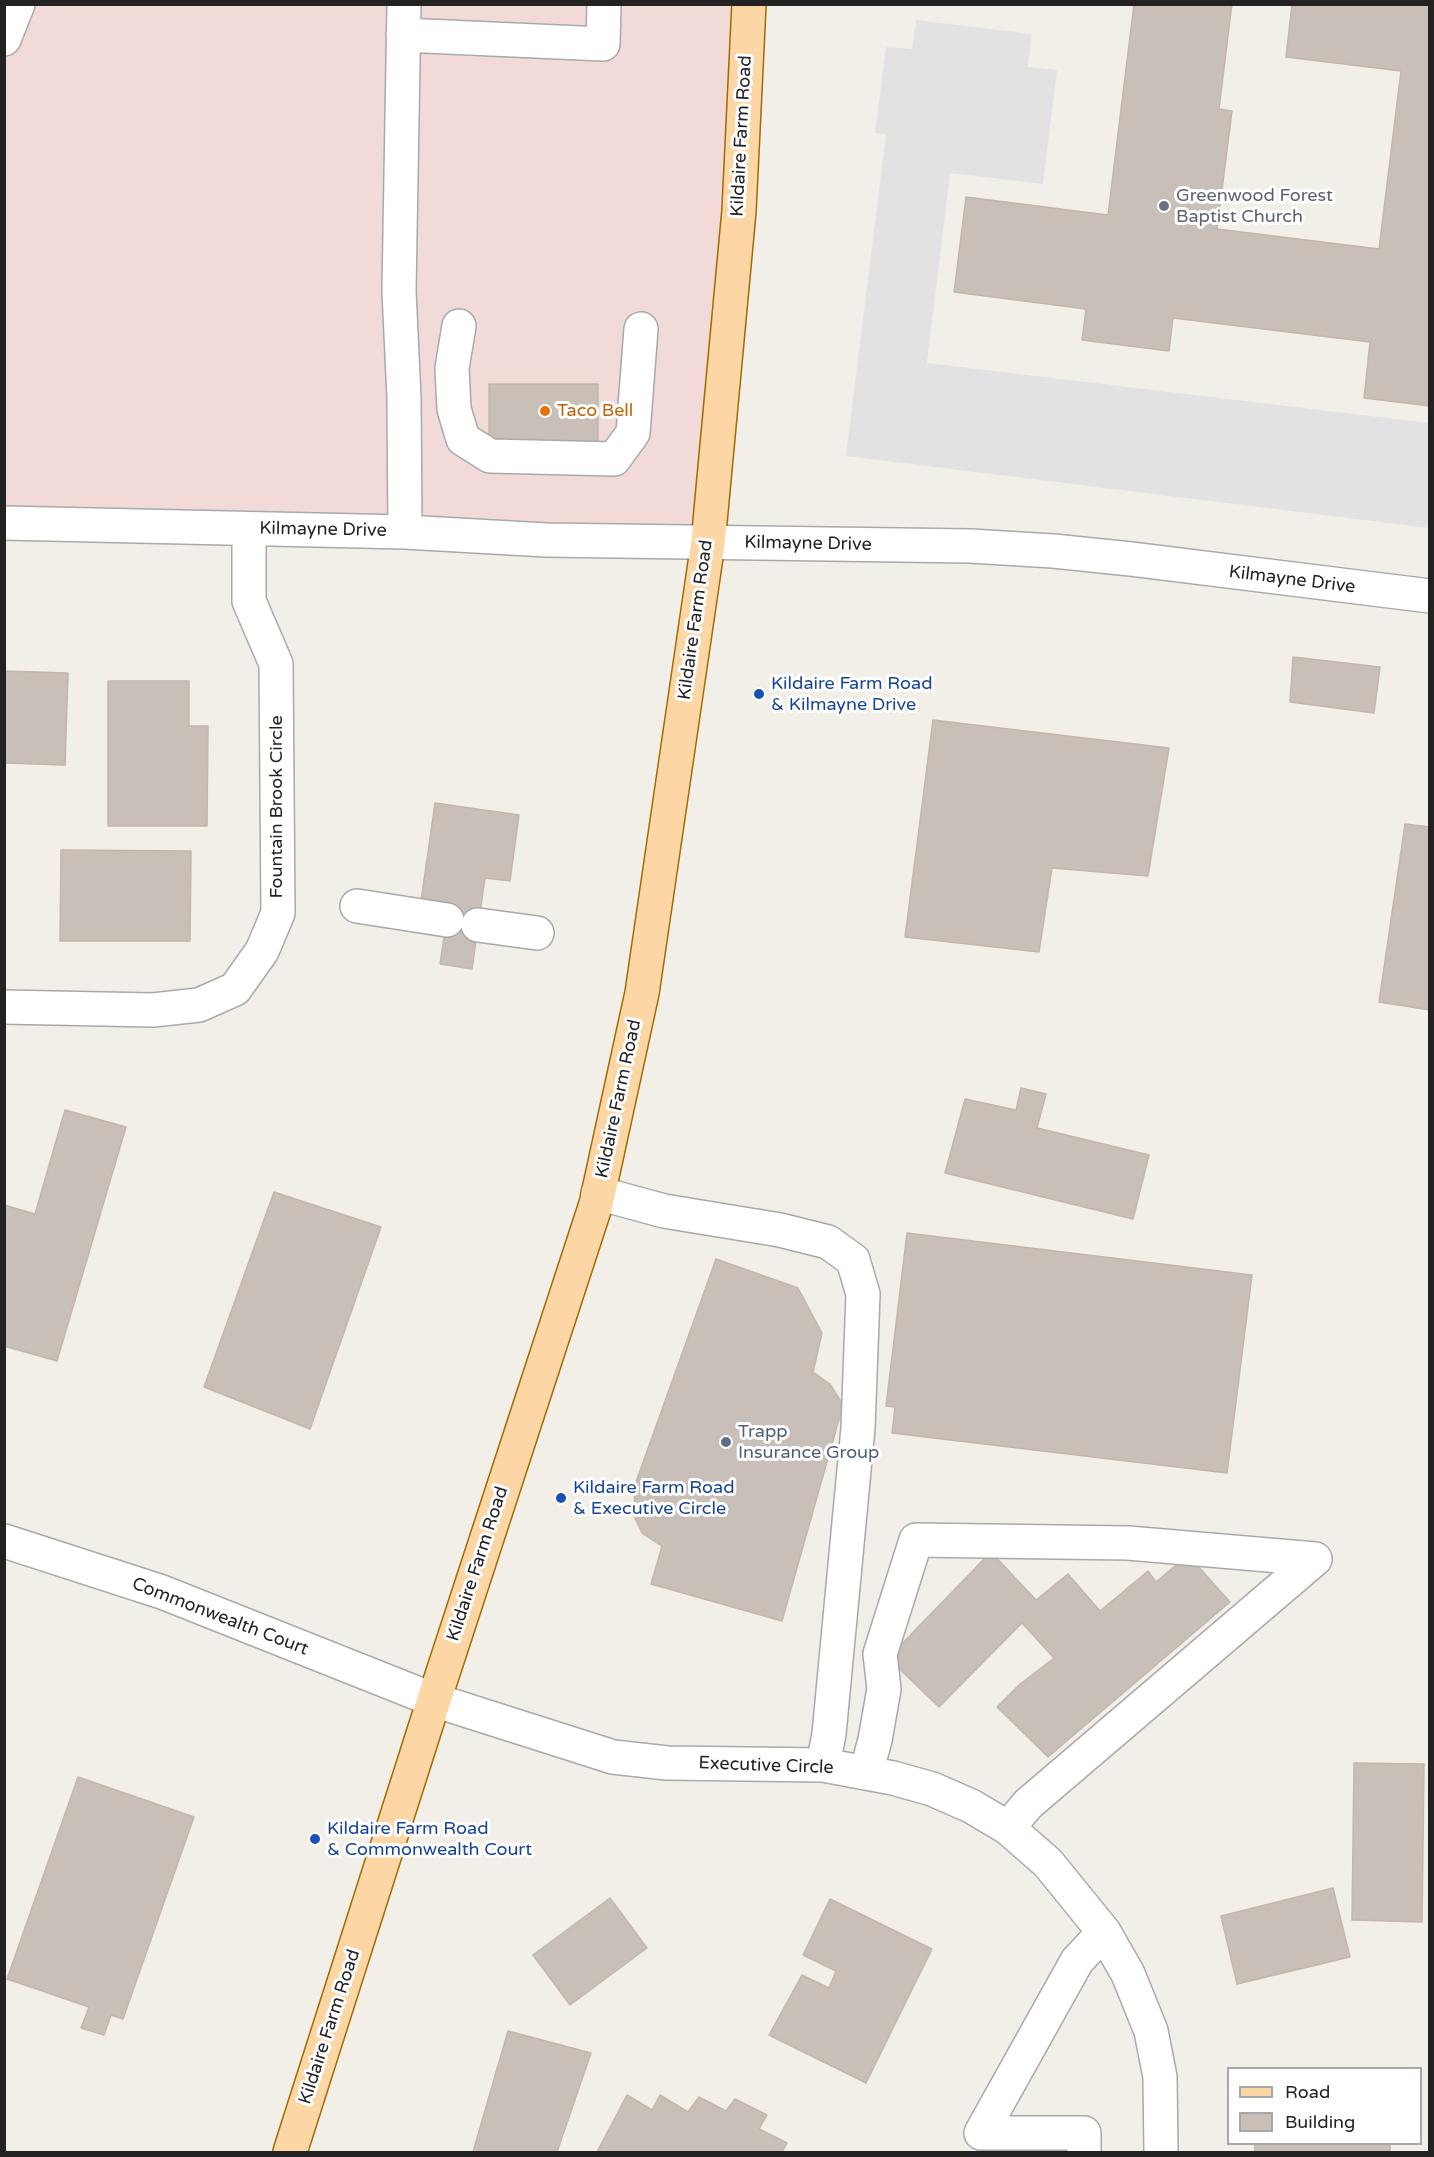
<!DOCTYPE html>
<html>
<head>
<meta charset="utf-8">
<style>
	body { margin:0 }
	#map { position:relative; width:1434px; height:2157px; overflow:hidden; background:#f2efe9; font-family:"Varela Round",sans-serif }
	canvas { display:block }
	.frame { position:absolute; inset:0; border:6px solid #222; pointer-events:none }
	.legend { position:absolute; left:1227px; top:2067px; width:195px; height:78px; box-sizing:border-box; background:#fff; border:2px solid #a7a7a7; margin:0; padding:8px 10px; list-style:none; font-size:18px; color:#222 }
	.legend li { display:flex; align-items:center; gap:12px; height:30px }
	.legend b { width:30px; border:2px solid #a7a7a7 }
</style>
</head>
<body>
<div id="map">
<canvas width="1434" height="2157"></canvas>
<div class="frame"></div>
<ul class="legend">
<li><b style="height:8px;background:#fcd6a4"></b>Road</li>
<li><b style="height:16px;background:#c7bfb8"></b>Building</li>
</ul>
</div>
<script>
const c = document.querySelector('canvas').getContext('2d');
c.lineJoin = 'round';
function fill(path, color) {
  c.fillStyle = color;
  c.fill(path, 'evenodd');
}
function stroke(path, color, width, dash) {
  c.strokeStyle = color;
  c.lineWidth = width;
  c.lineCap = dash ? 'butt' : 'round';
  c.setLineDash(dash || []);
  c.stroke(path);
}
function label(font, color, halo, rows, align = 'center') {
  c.font = font + ' "Varela Round",sans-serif';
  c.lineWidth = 6;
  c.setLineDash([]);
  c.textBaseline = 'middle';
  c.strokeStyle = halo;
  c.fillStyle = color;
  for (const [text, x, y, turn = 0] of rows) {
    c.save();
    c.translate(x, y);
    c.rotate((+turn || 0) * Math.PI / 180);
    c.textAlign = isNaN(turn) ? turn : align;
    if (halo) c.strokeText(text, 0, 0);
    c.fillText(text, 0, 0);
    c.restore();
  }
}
fill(new Path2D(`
	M5 5H749L708 543 5 523Z`), '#f2dad9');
fill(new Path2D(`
	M916 20 1032 34 1028 67 1057 70 1043 184 950 173 927 363 1429 423V528L846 456 886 134 875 133 886 47 912 49Z`), '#e2e2e2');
const building = new Path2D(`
	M1134 4H1232L1219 109 1232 111 1217 229 1379 249 1401 71 1286 57 1292 4H1430V406L1364 398 1370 342 1173 318 1169 351 1082 340 1086 309 954 292 966 197 1108 215Z
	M489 384H598V447H489Z
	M1293 657 1380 667 1374 713 1290 702Z
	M4 671 68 673 65 765 4 763Z
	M108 681H189V726H208L207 826H108Z
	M933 720 1169 748 1148 876 1052 868 1039 952 905 937Z
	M435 803 519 815 510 881 485 878 472 969 440 964 448 912 420 908Z
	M1405 824 1430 827V1010L1379 1002Z
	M61 850 191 851 190 941H60Z
	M1021 1088 1046 1094 1037 1128 1149 1155 1133 1219 945 1173 965 1099 1016 1110Z
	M65 1110 126 1127 57 1361 4 1346V1205L35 1214Z
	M274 1192 381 1227 310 1429 204 1387Z
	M907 1233 1252 1275 1227 1473 892 1433 895 1407 886 1406Z
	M716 1259 798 1288 822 1333 813 1372 830 1384 843 1405 782 1621 651 1584 662 1546 642 1533 633 1514 636 1482Z
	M991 1552 1036 1600 1068 1574 1100 1611 1148 1571 1156 1582 1188 1555 1230 1602 1048 1757 997 1707 1019 1685 1054 1658 1022 1623 939 1707 888 1658Z
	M1354 1763 1424 1764 1422 1922 1352 1920Z
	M78 1777 194 1817 123 2019 111 2015 104 2035 81 2028 89 2007 7 1979Z
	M1333 1888 1350 1957 1237 1984 1221 1916Z
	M610 1898 647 1948 570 2005 533 1955Z
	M830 1899 932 1949 866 2083 769 2035 802 1975 829 1988 836 1971 803 1955Z
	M508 2031 591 2053 557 2152H473Z
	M627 2095 652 2110 660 2095 688 2112 699 2097 726 2111 735 2099 767 2115 759 2129 787 2143 782 2152H597Z
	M1255 2144H1390V2152H1255Z`);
fill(building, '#c7bfb8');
stroke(building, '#c4b6ab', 1.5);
const minor = new Path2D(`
	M404 4 399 291 404 398 405 532
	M403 35 603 44 604 4
	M4 39 18 4
	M459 326 452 368 454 409 463 439 490 456 614 459 633 433 641 329
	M4 523 405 532 546 540 970 546 1053 551 1131 559 1430 596
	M357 906 447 920
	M478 925 537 933
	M4 1007 153 1010 199 1005 235 989 262 951 278 913 276 664 249 601V529
	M598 1193 664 1211 780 1230 828 1242 853 1260 863 1294 858 1428 829 1734 823 1765
	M4 1541 162 1592 434 1700 613 1757 667 1763 823 1765 893 1778 932 1789 971 1806 1008 1828 1048 1863 1104 1932 1128 1974 1151 2031 1160 2077 1161 2152
	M866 1773 875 1740 884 1689 880 1654 916 1540 1128 1543 1315 1559 1028 1804 1008 1828
	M1084 2152V2133H981L1077 1961 1104 1932`);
const major = new Path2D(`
	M290 2152 434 1700 596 1204 642 993 708 543 739 211 749 4`);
stroke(minor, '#a9a9a9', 36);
stroke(major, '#a06b00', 36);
stroke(minor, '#fff', 33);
stroke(major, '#fcd6a4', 33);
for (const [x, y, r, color] of [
	[1164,206,6,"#6b7280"],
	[545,411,6,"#e8710a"],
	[759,694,6,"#1a4fb4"],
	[726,1442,6,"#5c6f8a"],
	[561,1498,6,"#1a4fb4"],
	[315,1839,6,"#1a4fb4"]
]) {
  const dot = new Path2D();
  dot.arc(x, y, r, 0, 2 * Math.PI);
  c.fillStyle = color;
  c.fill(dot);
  stroke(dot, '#fff', 2);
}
label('18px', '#222', '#fff', [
	["Kildaire Farm Road",742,136,-87],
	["Kilmayne Drive",323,530,1],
	["Kilmayne Drive",808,544,1],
	["Kilmayne Drive",1292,580,7],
	["Kildaire Farm Road",696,620,-82],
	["Fountain Brook Circle",277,807,-90],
	["Kildaire Farm Road",619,1099,-78],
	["Kildaire Farm Road",478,1564,-72],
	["Commonwealth Court",220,1617,21],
	["Executive Circle",766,1766,2],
	["Kildaire Farm Road",330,2027,-72]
]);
label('18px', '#5b616d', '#fff', [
	["Greenwood Forest",1176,196],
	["Baptist Church",1176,217]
], 'left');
label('18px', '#c56008', '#fff', [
	["Taco Bell",557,411]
], 'left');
label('18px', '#164399', '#fff', [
	["Kildaire Farm Road",771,684],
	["& Kilmayne Drive",771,705],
	["Kildaire Farm Road",573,1488],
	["& Executive Circle",573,1509],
	["Kildaire Farm Road",327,1829],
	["& Commonwealth Court",327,1850]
], 'left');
label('18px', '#4e5e75', '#fff', [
	["Trapp",738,1432],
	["Insurance Group",738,1453]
], 'left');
</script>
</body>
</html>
